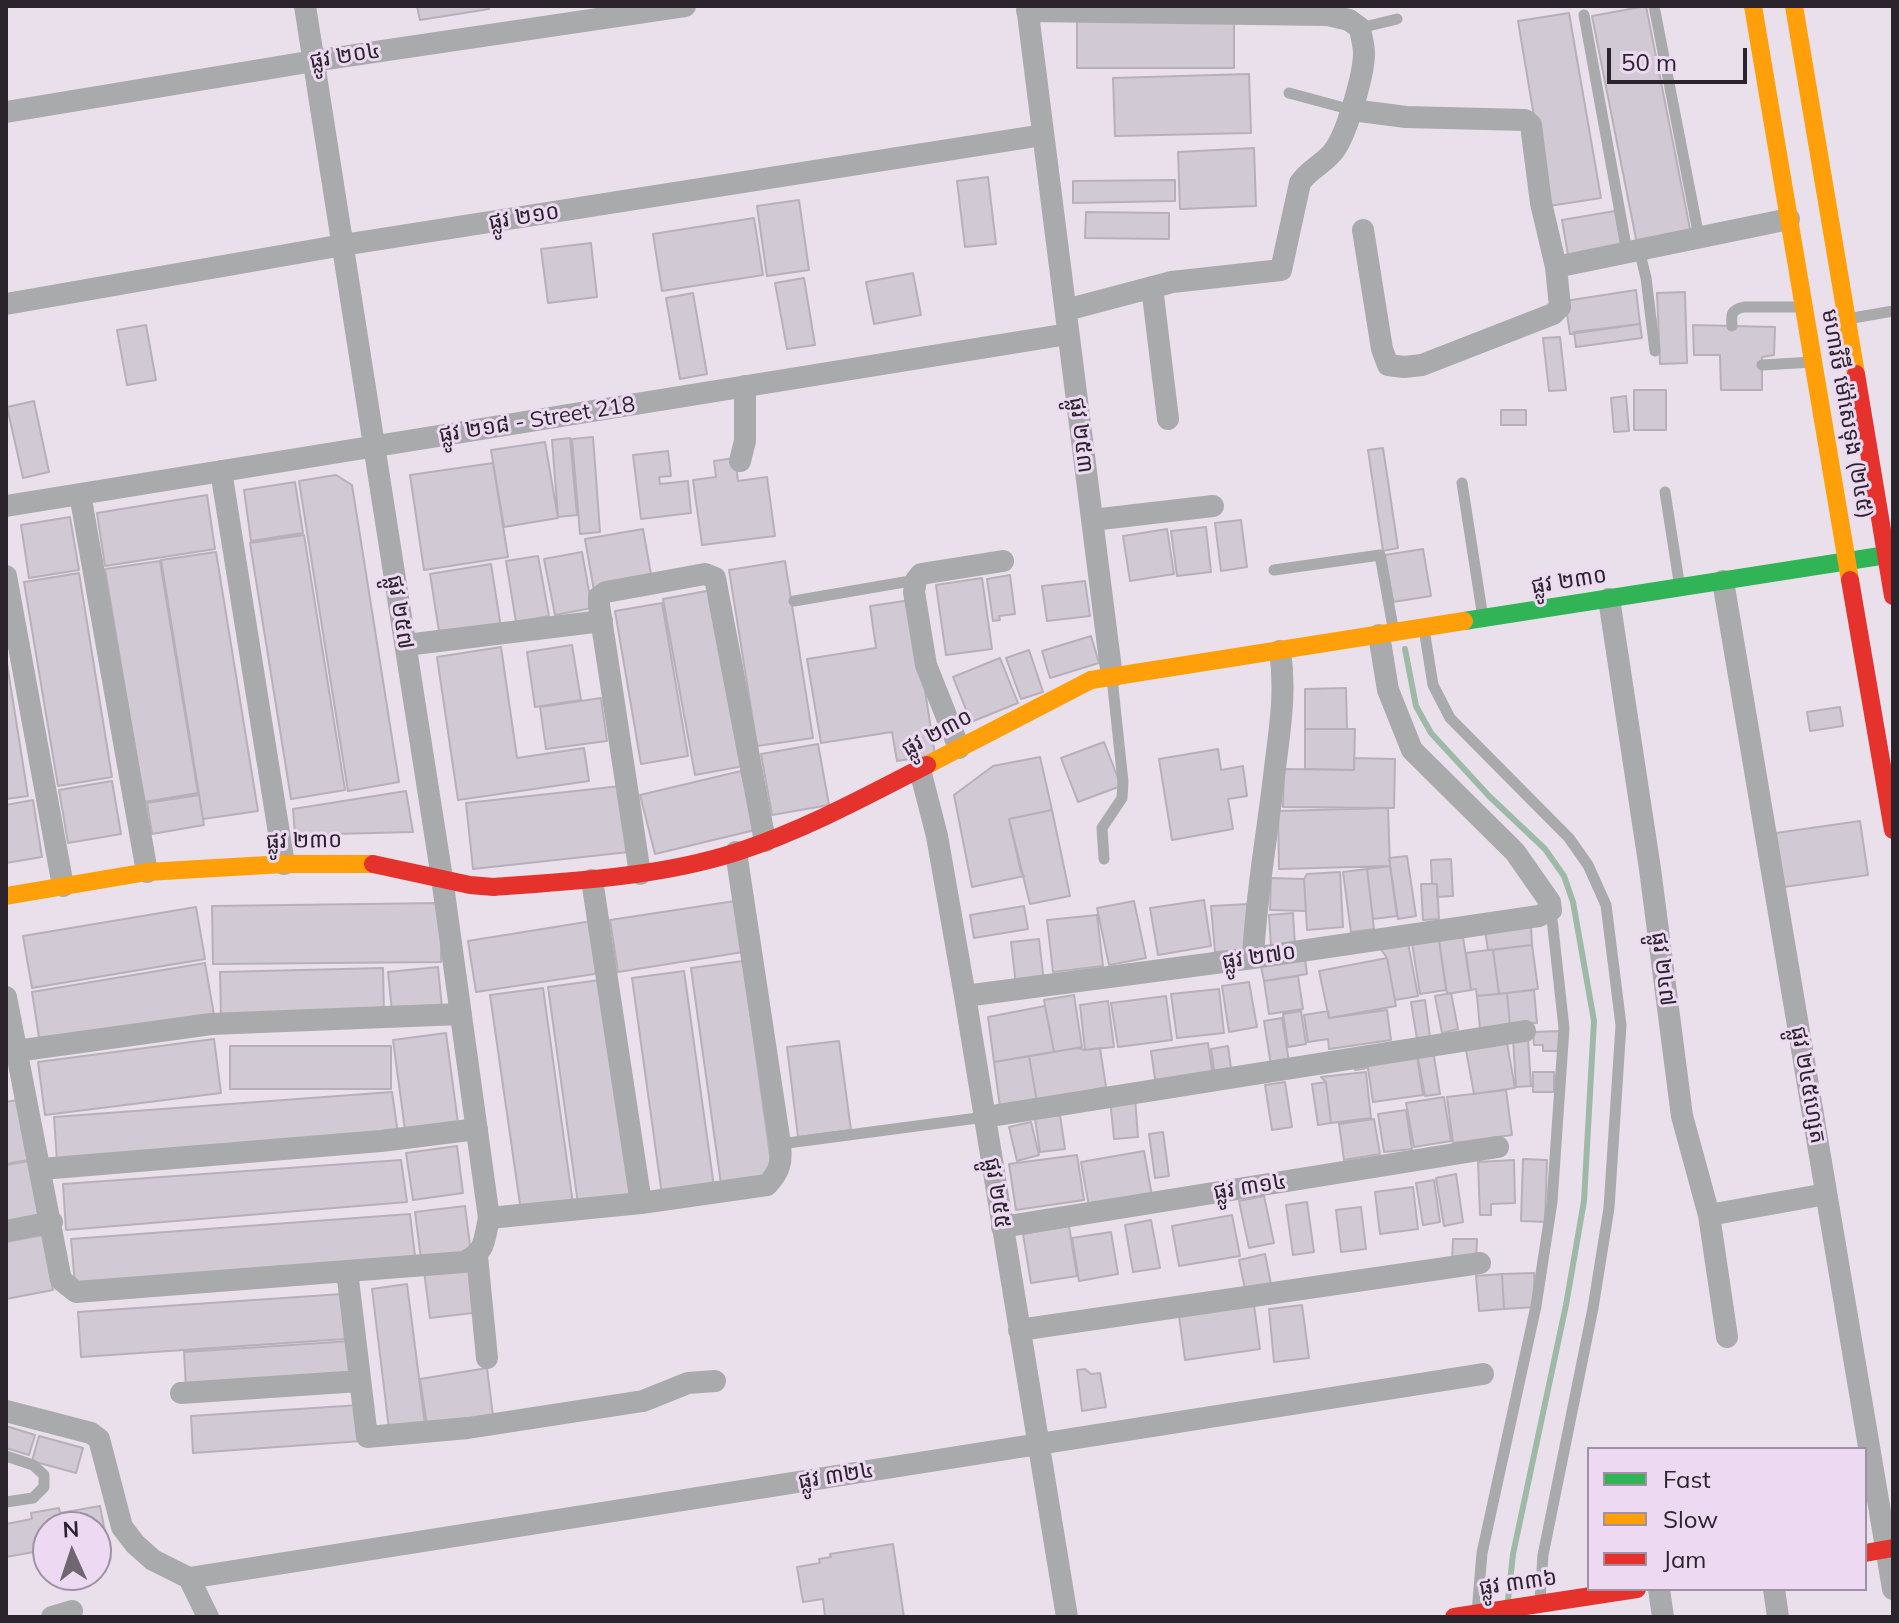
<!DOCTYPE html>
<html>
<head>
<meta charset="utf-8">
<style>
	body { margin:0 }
	#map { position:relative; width:1899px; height:1623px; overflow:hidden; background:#eae0ec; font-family:Mulish,sans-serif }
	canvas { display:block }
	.frame { position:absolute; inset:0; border:8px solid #2b242d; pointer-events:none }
	.legend { position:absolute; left:1587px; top:1447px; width:280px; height:144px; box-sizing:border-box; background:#eddaf2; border:2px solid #9f91a3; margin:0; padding:10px 14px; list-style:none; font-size:24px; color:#2b242d }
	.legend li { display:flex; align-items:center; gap:16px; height:40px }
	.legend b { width:40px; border:2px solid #9f91a3 }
	.north { position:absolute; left:32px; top:1511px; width:80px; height:80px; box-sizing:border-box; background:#eddaf2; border:2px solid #9f91a3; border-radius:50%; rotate:357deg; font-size:22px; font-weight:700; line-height:32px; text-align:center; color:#2b242d }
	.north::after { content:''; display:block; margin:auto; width:28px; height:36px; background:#6e6670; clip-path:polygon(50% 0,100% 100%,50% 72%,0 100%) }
	.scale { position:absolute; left:1607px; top:48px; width:140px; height:36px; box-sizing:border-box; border:4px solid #2b242d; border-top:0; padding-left:10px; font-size:24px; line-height:28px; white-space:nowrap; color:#2b242d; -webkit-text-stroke:6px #eddaf2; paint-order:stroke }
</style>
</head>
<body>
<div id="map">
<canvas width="1899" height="1623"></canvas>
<div class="frame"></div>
<ul class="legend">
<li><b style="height:10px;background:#30b455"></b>Fast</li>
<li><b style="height:10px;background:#ff9f0a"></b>Slow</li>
<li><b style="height:10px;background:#e5322d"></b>Jam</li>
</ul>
<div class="north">N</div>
<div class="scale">50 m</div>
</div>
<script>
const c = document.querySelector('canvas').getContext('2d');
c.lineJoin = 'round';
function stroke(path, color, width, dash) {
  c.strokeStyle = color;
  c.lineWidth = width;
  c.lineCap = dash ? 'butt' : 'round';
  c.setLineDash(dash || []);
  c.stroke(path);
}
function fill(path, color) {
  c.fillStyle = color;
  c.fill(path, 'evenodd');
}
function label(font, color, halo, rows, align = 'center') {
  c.font = font + ' Mulish,"Noto Sans Khmer",sans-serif';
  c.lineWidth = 6;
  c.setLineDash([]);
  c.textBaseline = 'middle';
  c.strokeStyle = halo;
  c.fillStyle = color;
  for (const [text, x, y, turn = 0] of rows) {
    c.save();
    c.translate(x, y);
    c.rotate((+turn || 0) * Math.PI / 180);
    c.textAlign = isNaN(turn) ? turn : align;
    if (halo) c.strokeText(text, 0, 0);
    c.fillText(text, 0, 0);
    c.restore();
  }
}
stroke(new Path2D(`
	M1405 649 1416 706 1431 733 1489 796 1545 849 1564 876 1573 902 1594 1021 1584 1201 1566 1305 1513 1554 1508 1600`), '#9ebaa7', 6);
const building = new Path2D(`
	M417 6H489V9L420 20Z
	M1646 6 1691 234 1637 244 1592 16Z
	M1569 13 1601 198 1549 206 1518 21Z
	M1077 17H1234V68H1077Z
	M1249 74 1251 133 1115 136 1113 78Z
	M1254 148 1256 206 1180 209 1178 152Z
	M988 177 996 244 965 247 957 181Z
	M1175 180V201L1073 203V181Z
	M799 200 809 270 767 276 757 206Z
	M1615 211 1621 246 1568 255 1562 220Z
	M1086 212 1169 213V239L1085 238Z
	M754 218 763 275 662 291 653 234Z
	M591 243 597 297 548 303 541 249Z
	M913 273 921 315 874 324 866 282Z
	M804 278 815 345 787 349 775 283Z
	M1636 290 1640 324 1570 334 1565 301Z
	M1685 292 1687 363 1660 364 1657 293Z
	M693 293 707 374 680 379 666 298Z
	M1640 324 1642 338 1576 347 1574 332Z
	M146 325 156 380 127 385 117 330Z
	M1693 325 1775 327 1774 355 1762 357V390H1721L1720 355H1694Z
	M1560 337 1566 390 1549 391 1543 338Z
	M1634 390H1666V430H1634Z
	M1626 396 1629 431 1614 432 1611 398Z
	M34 401 49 472 23 478 7 407Z
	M1501 410H1526V425H1501Z
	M593 437 600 532 580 534 572 439Z
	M570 438 577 515 558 517 552 440Z
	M545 442 558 518 504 527 491 450Z
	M1383 448 1398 548 1383 551 1368 450Z
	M668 451 671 476 659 477 660 484 688 481 691 513 641 519 633 455Z
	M735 458 738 481 767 477 775 536 702 545 693 480 716 477 714 461Z
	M493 463 508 557 424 570 410 475Z
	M336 475 352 485 399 782 348 791 299 481Z
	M295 482 303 533 251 541 244 490Z
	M207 495 215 549 105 566 97 513Z
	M70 517 79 570 29 578 21 525Z
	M1241 520 1247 567 1221 571 1215 523Z
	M1206 527 1211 572 1177 576 1171 531Z
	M643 529 652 580 594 591 585 539Z
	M1167 529 1174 574 1130 581 1123 536Z
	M304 535 345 790 291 799 250 543Z
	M1423 549 1431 596 1393 602 1385 555Z
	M216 552 258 811 203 819 161 560Z
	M582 552 592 608 555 615 544 559Z
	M538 556 549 616 516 622 506 561Z
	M160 561 198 793 144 802 105 569Z
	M785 561 813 738 757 746 729 570Z
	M491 564 501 628 440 638 430 574Z
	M79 573 112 777 58 786 24 582Z
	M1010 575 1015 614 999 616 1000 620 993 621 987 579Z
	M982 578 992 649 946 655 936 585Z
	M1085 581 1090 616 1047 621 1042 586Z
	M712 590 744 766 695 775 663 599Z
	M911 600 935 755 897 761 892 732 821 743 807 659 876 648 870 606Z
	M662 603 688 756 641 764 615 611Z
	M1091 636 1099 663 1050 678 1042 651Z
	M572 645 581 700 535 707 527 652Z
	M501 647 517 758 584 748 589 781 458 800 437 657Z
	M1029 650 1043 692 1021 699 1006 658Z
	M6 657 28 796 6 799Z
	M1000 658 1018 703 971 722 953 677Z
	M1346 688 1347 729H1305V689Z
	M601 698 607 741 546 749 540 707Z
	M1840 707 1843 726 1810 731 1807 712Z
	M1305 729H1355L1354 770 1305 769Z
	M1104 742 1121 786 1078 802 1061 758Z
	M818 744 829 805 772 815 761 754Z
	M1218 749 1221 770 1243 766 1247 796 1228 799 1233 829 1172 840 1159 759Z
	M1040 757 1052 810 1009 819 1021 872 1024 876 972 887 954 795 993 766Z
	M1354 758 1395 759 1394 808 1283 807 1284 769 1354 770Z
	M741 771 755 830 655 854 640 795Z
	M112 781 121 834 68 843 59 790Z
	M621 786 629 852 473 869 466 803Z
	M406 791 413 832 295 835 293 809Z
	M199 795 204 825 152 834 147 803Z
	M33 800 42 857 6 863V805Z
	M1388 808 1390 866 1279 869 1278 811Z
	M1052 810 1070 896 1030 904 1009 819Z
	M1860 821 1868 875 1784 887 1776 833Z
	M1407 856 1416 916 1398 919 1389 858Z
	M1451 859 1453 896 1437 897V884H1432L1431 860Z
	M1390 866 1397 916 1373 919 1367 869Z
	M1367 869 1374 929 1351 932 1343 872Z
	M1340 872 1343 927 1307 930 1304 879 1307 874Z
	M1271 878 1304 879 1306 911 1270 910Z
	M1421 884H1437L1439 919 1423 920Z
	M1204 900 1211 946 1158 955 1150 908Z
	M735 901 743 952 618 972 610 920Z
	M1134 901 1146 958 1109 965 1097 908Z
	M441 903V962L213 964 212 906Z
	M1248 904 1252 950 1215 952 1211 906Z
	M1024 906 1028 929 974 938 970 915Z
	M196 907 205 959 32 988 23 936Z
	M1293 913 1295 946 1271 947 1269 915Z
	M1097 915 1103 966 1053 972 1047 920Z
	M592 921 601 973 476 992 468 941Z
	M1531 925 1532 945 1488 950 1485 931Z
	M1463 937 1471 990 1447 994 1439 940Z
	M1039 939 1044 982 1016 985 1011 942Z
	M1439 940 1446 990 1420 994 1412 943Z
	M1408 943 1418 996 1395 1000 1387 958 1380 948Z
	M1532 945 1538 989 1499 994 1493 950Z
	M1488 950H1493L1499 994 1477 996 1476 989 1471 990 1466 953Z
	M1387 958 1396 1006 1329 1018 1319 971Z
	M1305 959 1307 974 1264 981 1261 966Z
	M743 961 773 1177 721 1184 691 968Z
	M205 963 214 1015 40 1044 32 992Z
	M438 967 442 1008 392 1012 388 972Z
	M383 968 384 1013 221 1016 220 972Z
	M684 971 714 1187 662 1195 632 978Z
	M1298 976 1303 1009 1269 1014 1264 981Z
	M600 980 630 1196 578 1204 548 987Z
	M1249 982 1257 1027 1229 1032 1222 986Z
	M543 988 573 1204 521 1211 490 995Z
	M1219 989 1224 1033 1177 1038 1171 994Z
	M1534 990 1537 1023 1510 1025 1507 993Z
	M1451 993 1458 1029 1442 1033 1435 996Z
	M1507 993 1510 1025 1480 1029 1477 996Z
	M1074 995 1082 1047 1054 1052 1044 1000Z
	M1166 996 1172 1040 1118 1047 1111 1003Z
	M1425 1000 1430 1037 1417 1039 1411 1002Z
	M1108 1001 1114 1047 1085 1050 1080 1005Z
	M1045 1006 1054 1052 994 1062 988 1017Z
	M1387 1010 1391 1040 1329 1049 1328 1039 1308 1042 1304 1015 1328 1011 1329 1018Z
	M1301 1011 1306 1044 1288 1047 1283 1014Z
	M1282 1018 1289 1062 1271 1065 1264 1021Z
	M1560 1031V1051H1543V1045H1534L1533 1032Z
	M446 1033 458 1123 405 1130 393 1040Z
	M1528 1038 1531 1086 1516 1087 1513 1039Z
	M214 1039 221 1093 45 1115 38 1062Z
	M839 1041 851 1130 798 1137 787 1047Z
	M1208 1043 1213 1077 1156 1086 1151 1051Z
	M1507 1043 1515 1088 1474 1094 1466 1050Z
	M230 1046H391V1089H230Z
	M1228 1046 1232 1075 1215 1077 1211 1049Z
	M1077 1048 1085 1050 1100 1048 1106 1087 1037 1102 1029 1056Z
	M1433 1050 1440 1094 1425 1096 1417 1053Z
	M1029 1056 1037 1102 1000 1107 994 1062Z
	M1417 1056 1423 1095 1373 1102 1368 1068 1355 1070 1354 1063Z
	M1366 1072 1371 1118 1331 1123 1326 1082 1321 1077Z
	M1533 1072H1554V1092H1533Z
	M1285 1082 1292 1127 1272 1130 1265 1085Z
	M1326 1082 1331 1123 1318 1125 1312 1084Z
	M1506 1090 1512 1135 1453 1143 1447 1097Z
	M392 1092 398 1134 57 1162 54 1117Z
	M1135 1097 1138 1137 1114 1139 1110 1099Z
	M1444 1097 1451 1141 1414 1147 1406 1103Z
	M17 1100 28 1160 6 1164V1102Z
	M1406 1110 1412 1149 1384 1152 1378 1114Z
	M1060 1115 1065 1149 1040 1152 1035 1119Z
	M1374 1119 1380 1154 1344 1160 1339 1124Z
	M1031 1122 1039 1155 1017 1161 1009 1127Z
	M1163 1132 1169 1176 1155 1178 1149 1134Z
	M457 1146 463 1193 413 1200 406 1153Z
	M1144 1151 1152 1196 1089 1206 1081 1162Z
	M1077 1155 1084 1200 1016 1210 1009 1164Z
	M1523 1159 1547 1160 1545 1222 1521 1221Z
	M401 1160 407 1202 66 1230 63 1184Z
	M1514 1160 1515 1203 1491 1204V1215H1480L1478 1162Z
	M29 1161 41 1221 6 1228V1165Z
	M1456 1174 1463 1222 1444 1226 1436 1178Z
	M1434 1180 1440 1222 1423 1225 1416 1183Z
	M1413 1187 1418 1229 1380 1234 1375 1192Z
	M1264 1196 1274 1243 1249 1248 1239 1201Z
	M1307 1202 1314 1252 1293 1255 1286 1205Z
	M465 1206 471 1253 421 1259 415 1212Z
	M1361 1207 1366 1249 1341 1252 1336 1210Z
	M410 1214 415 1256 75 1284 71 1239Z
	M1232 1215 1240 1256 1179 1266 1172 1226Z
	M1151 1220 1160 1268 1133 1272 1125 1225Z
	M1069 1226 1077 1276 1031 1283 1023 1234Z
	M1111 1232 1118 1274 1079 1281 1072 1238Z
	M43 1235 53 1290 6 1299V1242Z
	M1453 1239H1477L1476 1263 1452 1262Z
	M1265 1254 1272 1289 1246 1294 1239 1260Z
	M474 1264 481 1312 430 1318 424 1271Z
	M1534 1273 1535 1307 1504 1309 1502 1274Z
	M1502 1274 1504 1309 1479 1311 1476 1276Z
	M407 1284 425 1425 389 1429 372 1289Z
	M342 1294 345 1339 81 1357 78 1312Z
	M1254 1305 1260 1349 1185 1360 1179 1316Z
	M1302 1305 1309 1358 1274 1362 1269 1309Z
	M352 1341 355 1377 186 1389 184 1352Z
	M487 1368 493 1416 427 1425 420 1379Z
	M1085 1369 1091 1374 1100 1373 1106 1407 1082 1411 1077 1370Z
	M360 1405 362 1441 193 1453 191 1416Z
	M6 1426 35 1435 29 1455 6 1448Z
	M39 1436 83 1448 76 1473 32 1461Z
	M100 1506 106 1537 96 1539V1527H48V1561L45 1550 6 1557V1524L32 1519 31 1513 59 1508 60 1513Z
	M893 1544 904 1617H825L823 1599 803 1602 797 1567 820 1563 819 1559 831 1557 830 1554Z`);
fill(building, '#d1c9d3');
stroke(building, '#b7b0b9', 2);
stroke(new Path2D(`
	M1654 6 1699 237
	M1584 15 1627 251
	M1360 28 1397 19
	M1289 93 1352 110
	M1639 249 1646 278 1655 351
	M1847 319 1893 311
	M1732 326C1731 314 1731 310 1744 307H1803
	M1762 365 1813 362
	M1462 483 1483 618
	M1665 492 1680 588
	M1274 570 1380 555 1394 633
	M794 601 916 580
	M1424 629 1433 685 1450 718 1569 838 1588 865 1606 905 1621 1025 1609 1208 1593 1308 1543 1555 1540 1600
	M1104 859 1102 828 1122 798 1123 782 1112 678
	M780 1144 985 1117
	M6 1456 33 1465 44 1475V1487L33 1498 6 1502
	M1477 1613 1482 1553 1536 1306 1552 1202 1564 1028 1551 910`), '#a9aaab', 11);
stroke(new Path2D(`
	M1027 6 1112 677
	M1027 11 1328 15 1349 20 1360 28C1361 36 1364 45 1364 53 1364 74 1346 138 1332 153 1322 165 1308 170 1300 183L1281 270 1172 282 1066 310
	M1352 110 1406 117 1525 120 1531 125 1541 203 1556 267 1560 307 1553 314 1422 365 1404 367 1388 365 1382 349 1363 230
	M6 112 314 61 685 6
	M1556 267 1789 219
	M1152 287 1168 419
	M6 304 343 245 1043 135
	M740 461 745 441V386
	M221 471 284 864
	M80 494 147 872
	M6 506 1068 334
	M1092 520 1213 506
	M6 576 63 886
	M1723 581 1893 1589
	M1609 599 1650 869 1682 1116 1709 1215 1727 1337
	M406 645 602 621
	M959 748 926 665 914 592 916 580 921 574 1003 561
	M920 770 937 836 965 996 1067 1617
	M640 874 599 605V597L606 592 705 574 715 578 765 841
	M592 880 641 1203
	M1253 958C1256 894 1268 831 1275 768 1280 728 1286 691 1280 651
	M965 996 1253 958 1539 916 1551 910 1550 902 1515 852 1412 750 1388 690 1379 635
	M6 997 61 1280 76 1292 464 1262C486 1252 484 1240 489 1218L442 878 305 6
	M16 1051 211 1024 461 1014
	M985 1117 1525 1031
	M41 1169 381 1141 477 1129
	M1709 1215 1826 1194
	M489 1218 641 1203 767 1185C780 1171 782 1163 780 1144L736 852
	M1002 1227 1498 1147
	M6 1231 52 1222
	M477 1256 487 1358
	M347 1271 367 1437 468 1428 643 1401 688 1383 715 1381
	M1019 1330 1480 1263
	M181 1393 360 1381
	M6 1411 91 1433 99 1439 122 1527 135 1544 153 1560 189 1578 208 1617
	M189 1578 1483 1374
	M1659 1589 1663 1617
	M1774 1589 1778 1617
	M52 1617 72 1611`), '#a9aaab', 22);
stroke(new Path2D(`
	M1464 621 1893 554`), '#30b455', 18);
stroke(new Path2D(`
	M1753 6 1850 580
	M1794 6 1856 374
	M927 765 1091 680 1464 621
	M6 896 147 872 284 864H373`), '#ff9f0a', 18);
stroke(new Path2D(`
	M1856 374 1893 596
	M1850 580 1893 830
	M373 864 470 885 494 887C575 881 659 877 737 852 804 830 865 797 927 765
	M1865 1553 1893 1548
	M1454 1617 1637 1589`), '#e5322d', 18);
label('22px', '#2b242d', '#eddaf2', [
	["ផ្លូវ ២០៤",345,56,-9],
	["ផ្លូវ ២១០",524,217,-9],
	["មហាវិថី ម៉ៅសេទុង (២៤៥)",1847,414,80],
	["ផ្លូវ ២១៨ - Street 218",537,420,-9],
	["ផ្លូវ ២៥៣",1081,435,83],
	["ផ្លូវ ២៣០",1569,581,-9],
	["ផ្លូវ ២៥៧",400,612,81],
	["ផ្លូវ ២៣០",937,733,-28],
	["ផ្លូវ ២៣០",304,841,-1],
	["ផ្លូវ ២៧០",1259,957,-8],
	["ផ្លូវ ២៤៧",1663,969,83],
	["ផ្លូវ ២៤៥ហ្សេត",1808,1085,80],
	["ផ្លូវ ៣១៤",1250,1187,-9],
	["ផ្លូវ ២៥៥",997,1193,81],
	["ផ្លូវ ៣២៤",836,1476,-9],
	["ផ្លូវ ៣៣៦",1518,1583,-8]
]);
</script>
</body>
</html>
